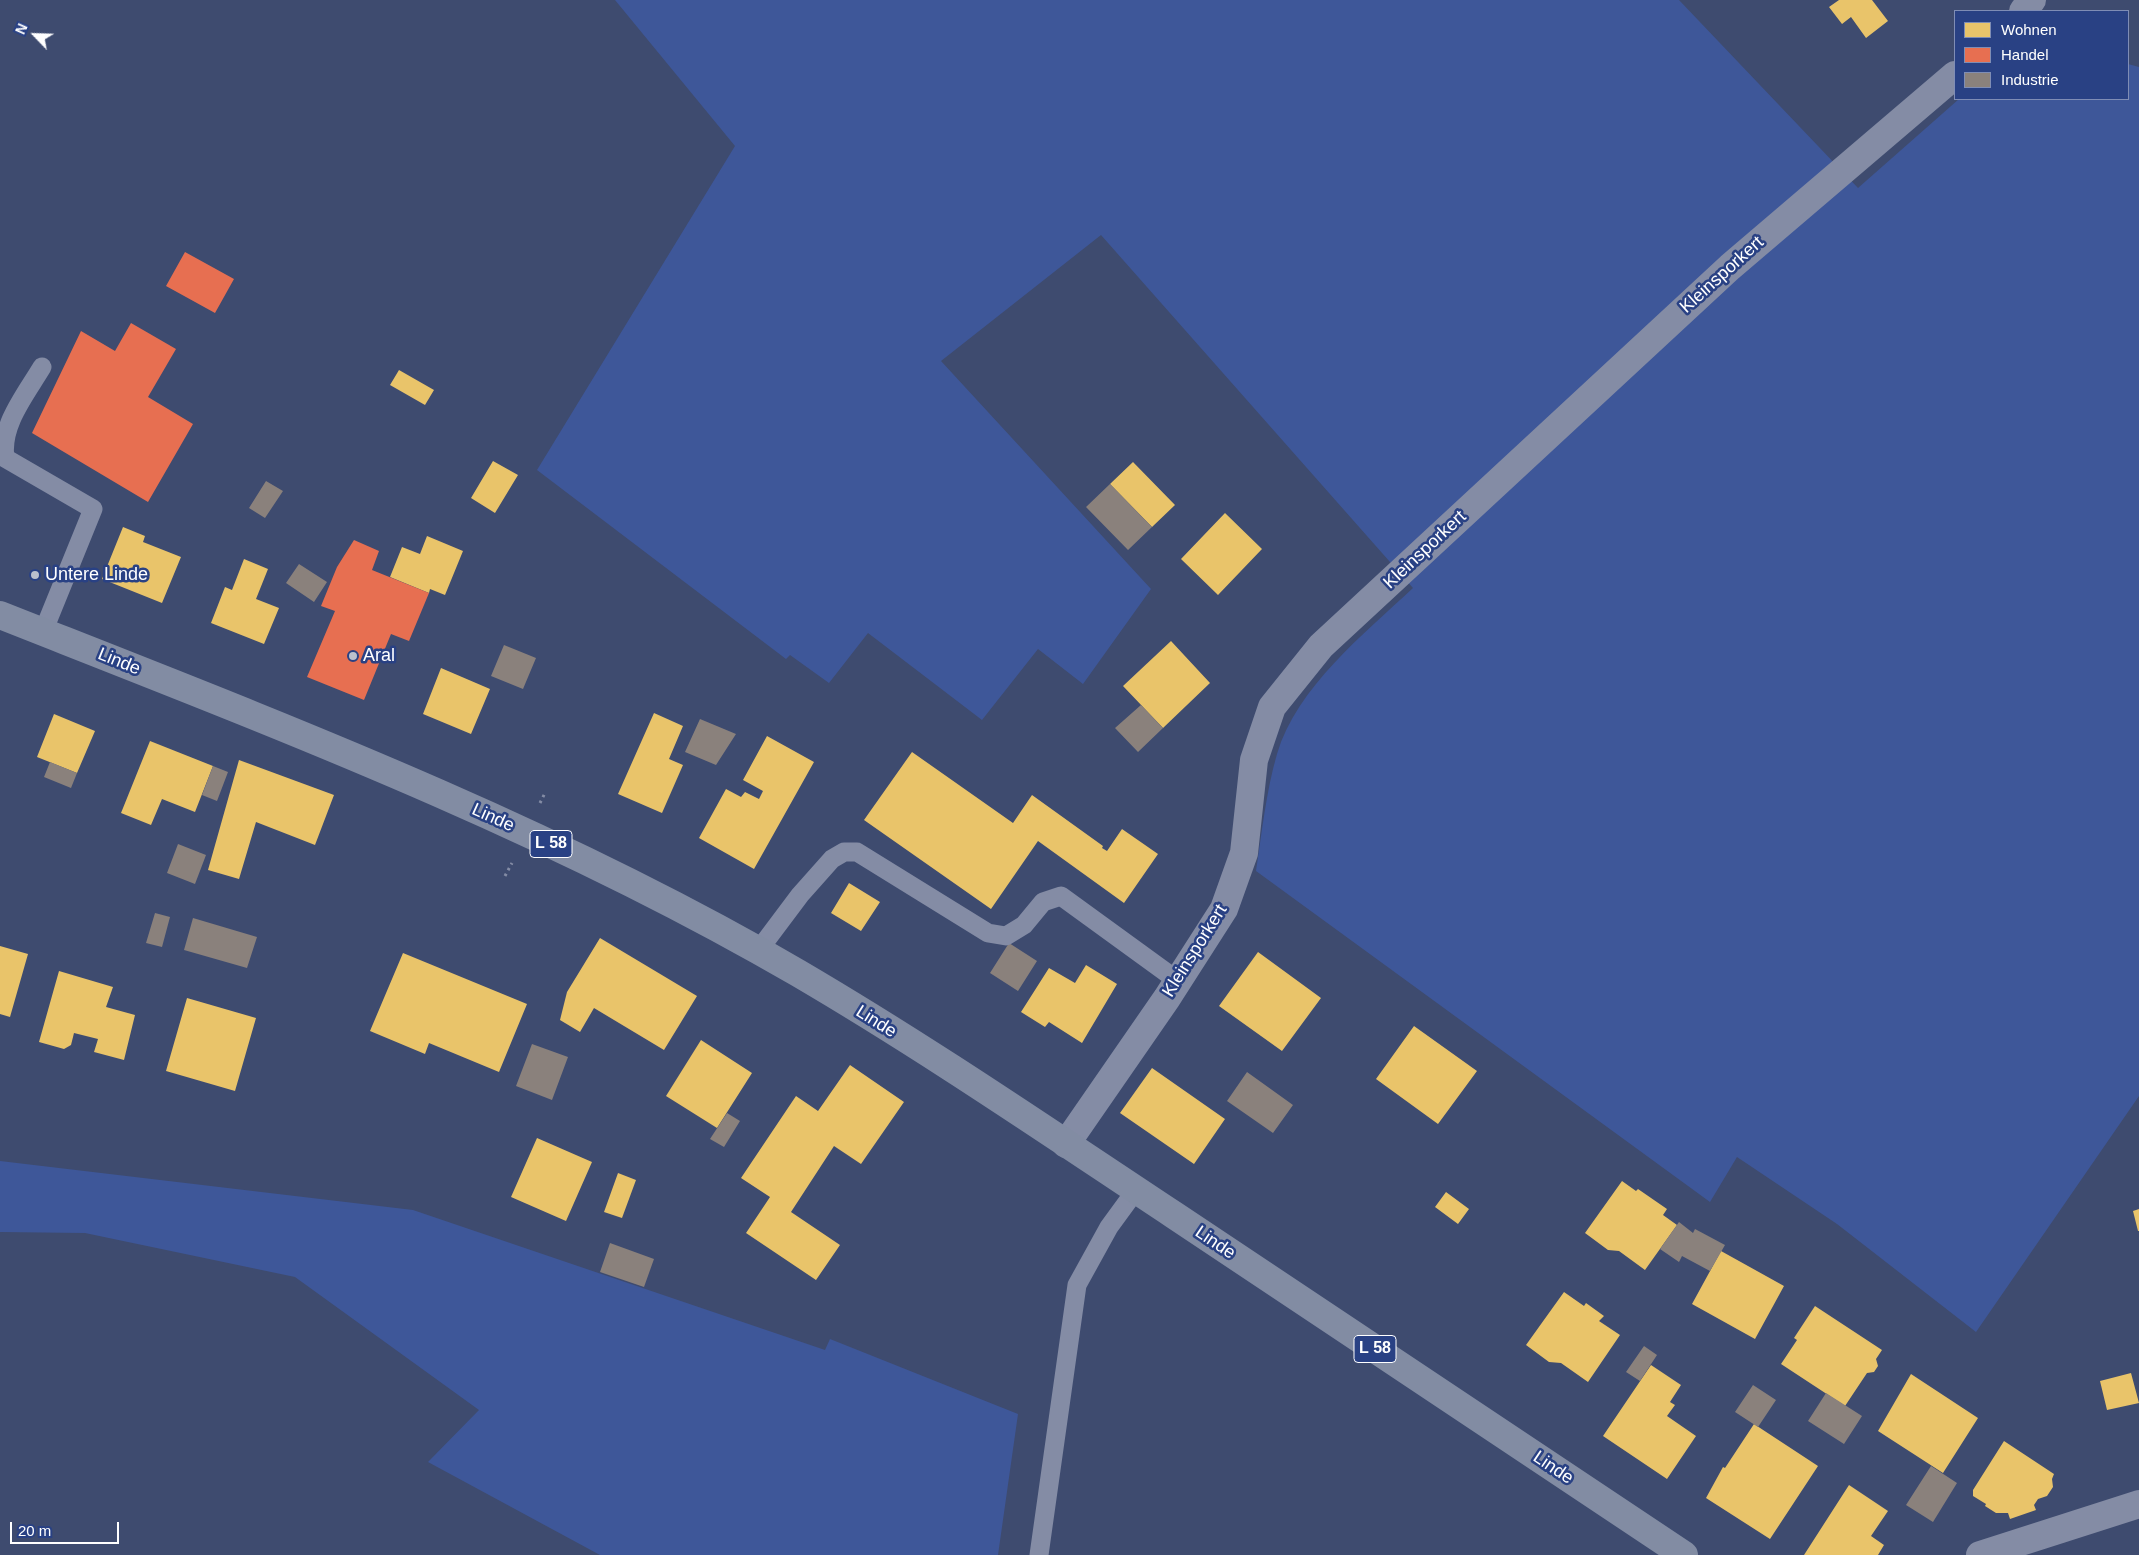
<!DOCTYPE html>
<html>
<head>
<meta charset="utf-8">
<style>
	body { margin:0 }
	#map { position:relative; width:2139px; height:1555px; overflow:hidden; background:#3e4b6f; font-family:Arial,sans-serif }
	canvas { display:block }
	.legend { position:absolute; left:1954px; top:10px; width:175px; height:90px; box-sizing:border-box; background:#294184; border:1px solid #7f8db5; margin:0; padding:6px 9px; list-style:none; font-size:15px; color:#fff }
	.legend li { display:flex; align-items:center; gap:10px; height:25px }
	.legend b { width:25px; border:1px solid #7f8db5 }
	.north { position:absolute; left:10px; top:10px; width:50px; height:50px; -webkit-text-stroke:4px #294184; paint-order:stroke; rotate:294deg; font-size:14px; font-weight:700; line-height:20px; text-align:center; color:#fff }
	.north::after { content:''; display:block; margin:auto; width:18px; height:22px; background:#fff; clip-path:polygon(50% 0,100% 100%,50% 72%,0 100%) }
	.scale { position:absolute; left:10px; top:1522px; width:109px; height:22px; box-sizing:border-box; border:2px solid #fff; border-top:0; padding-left:6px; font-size:15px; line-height:18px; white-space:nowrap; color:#fff; -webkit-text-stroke:4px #294184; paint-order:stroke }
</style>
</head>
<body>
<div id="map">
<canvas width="2139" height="1555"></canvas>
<ul class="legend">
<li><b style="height:14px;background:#e9c46a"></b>Wohnen</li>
<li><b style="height:14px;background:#e76f51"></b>Handel</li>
<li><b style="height:14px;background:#8a817c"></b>Industrie</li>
</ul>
<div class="north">N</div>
<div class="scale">20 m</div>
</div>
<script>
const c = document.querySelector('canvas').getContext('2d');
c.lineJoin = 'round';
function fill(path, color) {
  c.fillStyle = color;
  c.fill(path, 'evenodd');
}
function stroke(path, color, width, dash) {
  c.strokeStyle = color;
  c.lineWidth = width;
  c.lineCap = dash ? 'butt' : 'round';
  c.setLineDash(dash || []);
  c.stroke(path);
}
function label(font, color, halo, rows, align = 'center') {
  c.font = font + ' Arial,sans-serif';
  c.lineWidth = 5;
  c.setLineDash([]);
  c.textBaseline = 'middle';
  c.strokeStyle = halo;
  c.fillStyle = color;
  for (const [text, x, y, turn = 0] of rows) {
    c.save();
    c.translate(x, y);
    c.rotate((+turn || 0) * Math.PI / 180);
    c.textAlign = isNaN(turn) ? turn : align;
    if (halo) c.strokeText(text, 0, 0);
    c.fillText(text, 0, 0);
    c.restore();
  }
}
fill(new Path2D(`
	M615 0H1679L1858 188 1959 99H2128V64L2139 67V1096L1976 1332 1837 1224 1737 1157 1710 1202 1256 871C1262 832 1266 792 1277 754 1297 687 1364 634 1413 588L1101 235 941 361 1151 589 1083 684 1038 649 982 720 868 633 829 683 790 655 786 659 537 470 735 146Z
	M0 1161 413 1210 825 1350 830 1339 1018 1414 998 1555H600L428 1462 479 1410 295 1277 85 1233 0 1232Z`), '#3e5799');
fill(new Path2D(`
	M1839 0H1872L1888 21 1866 38 1851 17 1842 24 1829 7Z
	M399 370 434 390 425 405 390 385Z
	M493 461 518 475 495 513 471 498Z
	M1133 462 1175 505 1152 527 1110 484Z
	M1225 513 1262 549 1218 595 1181 559Z
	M123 527 145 536 143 542 181 557 162 603 102 579Z
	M427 536 463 551 445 595 430 589 429 593 390 577 402 547 420 554Z
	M244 559 268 569 256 599 279 608 264 644 211 623 225 587 232 590Z
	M1171 641 1210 683 1163 728 1123 686Z
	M441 668 490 689 471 734 423 714Z
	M654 713 683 726 669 759 683 765 662 813 618 794Z
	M54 714 95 731 77 773 37 757Z
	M767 736 814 762 754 869 699 838 726 789 741 797 745 792 759 799 763 791 743 780Z
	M150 741 213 766 195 812 162 799 151 825 121 813Z
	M912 752 1013 823 1032 795 1103 846 1102 848 1107 851 1122 829 1158 854 1124 903 1038 841 991 909 864 820Z
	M239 760 334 795 315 845 256 822 239 879 208 870Z
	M849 883 880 902 861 931 831 913Z
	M600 938 697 996 664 1050 594 1008 580 1032 560 1020 567 992Z
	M0 946 28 954 10 1017 0 1014Z
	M1258 952 1321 998 1282 1051 1219 1006Z
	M403 953 527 1004 499 1072 429 1043 425 1054 370 1031Z
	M1086 965 1117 984 1082 1043 1049 1022 1045 1027 1021 1012 1049 968 1075 983Z
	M59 971 113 987 106 1007 135 1015 124 1060 94 1052 98 1039 74 1033 71 1045 64 1049 39 1042Z
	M187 998 256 1018 235 1091 166 1071Z
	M1414 1026 1477 1071 1438 1124 1376 1079Z
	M701 1040 752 1073 717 1128 666 1096Z
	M850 1065 904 1102 861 1164 834 1146 791 1212 840 1245 816 1280 746 1233 770 1197 741 1178 796 1096 818 1111Z
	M1152 1068 1225 1119 1194 1164 1120 1113Z
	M537 1138 592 1162 566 1221 511 1197Z
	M618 1173 636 1180 622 1218 604 1212Z
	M1622 1181 1636 1191 1638 1189 1667 1209 1663 1215 1677 1225 1645 1270 1619 1251 1608 1250 1585 1233Z
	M1446 1192 1469 1209 1458 1224 1435 1207Z
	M2139 1209V1231H2138L2133 1211Z
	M1721 1251 1784 1286 1755 1339 1692 1304Z
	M1564 1292 1584 1306 1586 1303 1604 1316 1599 1321 1620 1335 1588 1382 1561 1363 1549 1362 1526 1345Z
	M1815 1306 1882 1350 1876 1359 1878 1366 1874 1372 1867 1373 1845 1406 1781 1364 1797 1340 1794 1338Z
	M1651 1365 1681 1385 1670 1402 1675 1405 1667 1416 1696 1436 1667 1479 1603 1436Z
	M2131 1373 2139 1403 2107 1410 2100 1381Z
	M1911 1374 1978 1418 1943 1473 1878 1431Z
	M1754 1424 1818 1466 1770 1539 1706 1498 1723 1467 1725 1468Z
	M2004 1441 2054 1474 2052 1479 2053 1487 2047 1496 2038 1499 2034 1505 2036 1510 2010 1519 2008 1513H1996L1985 1506 1986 1504 1973 1496V1490Z
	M1849 1485 1888 1511 1871 1536 1884 1545 1878 1555H1804Z`), '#e9c46a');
fill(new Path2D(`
	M185 252 234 279 215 313 166 286Z
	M131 323 176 349 148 397 193 424 148 502 32 433 81 331 115 351Z
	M354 540 379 551 372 570 429 593 409 641 391 634 364 700 307 677 335 611 321 606 337 567Z`), '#e76f51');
fill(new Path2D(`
	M266 481 283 491 265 518 249 508Z
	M1110 484 1152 527 1128 550 1086 507Z
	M299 564 327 582 314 602 286 583Z
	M504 645 536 658 523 689 491 676Z
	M1141 705 1163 728 1138 752 1115 728Z
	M700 719 736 734 716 765 685 752Z
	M50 762 77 773 71 788 44 777Z
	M213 766 228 772 217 801 202 795Z
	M178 844 206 855 195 884 167 873Z
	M155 913 170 917 162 947 146 943Z
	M193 918 257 937 247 968 184 950Z
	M1009 943 1037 961 1018 991 990 973Z
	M532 1044 568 1057 552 1100 516 1086Z
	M1247 1072 1293 1105 1273 1133 1227 1101Z
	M727 1113 740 1121 724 1147 710 1139Z
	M1679 1222 1693 1233 1695 1229 1725 1245 1710 1271 1682 1256 1679 1262 1660 1249Z
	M610 1243 654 1259 644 1287 600 1272Z
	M1644 1346 1657 1355 1640 1381 1626 1372Z
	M1753 1385 1776 1400 1758 1427 1735 1412Z
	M1826 1393 1862 1416 1844 1444 1808 1421Z
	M1931 1466 1957 1483 1933 1522 1906 1505Z`), '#8a817c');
stroke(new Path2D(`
	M540 803 545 793
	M505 876 512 863`), '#848ca5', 3, [2.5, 4]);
stroke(new Path2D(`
	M42 367C26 394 0 425 5 458L93 509 43 632
	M758 951 800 895 832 859 844 852H857L988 933 1006 936 1024 925 1043 902 1061 896 1178 981
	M1039 1555 1077 1285 1109 1227 1136 1190`), '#848ca5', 19);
stroke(new Path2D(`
	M2023 11 2032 0
	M1066 1144 1167 998 1224 909 1244 853 1254 760 1272 707 1321 646 1730 267 1955 75
	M1980 1555 2139 1504`), '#848ca5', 28);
stroke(new Path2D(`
	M0 615C271 722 546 826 798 973 926 1048 1050 1133 1174 1215 1344 1329 1514 1442 1684 1555`), '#828ca3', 28);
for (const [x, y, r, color] of [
	[35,575,5,"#bbc0cd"],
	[353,656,5,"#bbc0cd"]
]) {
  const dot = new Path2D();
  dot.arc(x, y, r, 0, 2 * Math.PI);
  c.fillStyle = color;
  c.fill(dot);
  stroke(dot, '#294184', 2);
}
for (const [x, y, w] of [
	[551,844,42],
	[1375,1349,42]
]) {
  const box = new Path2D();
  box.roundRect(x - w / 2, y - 13.5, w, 27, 4);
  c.fillStyle = '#294184';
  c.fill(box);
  stroke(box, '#fff', 1);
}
label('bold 16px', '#fff', null, [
	["L 58",551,844],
	["L 58",1375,1349]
]);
label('18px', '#fff', '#294184', [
	["Kleinsporkert",1722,275,-42],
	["Kleinsporkert",1425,550,-43],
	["Linde",119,662,22],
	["Linde",493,818,24],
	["Kleinsporkert",1195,951,-58],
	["Linde",876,1022,32],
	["Linde",1215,1243,34],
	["Linde",1553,1468,34]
]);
label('18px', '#fff', '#294184', [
	["Untere Linde",45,575],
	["Aral",363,656]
], 'left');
</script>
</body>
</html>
